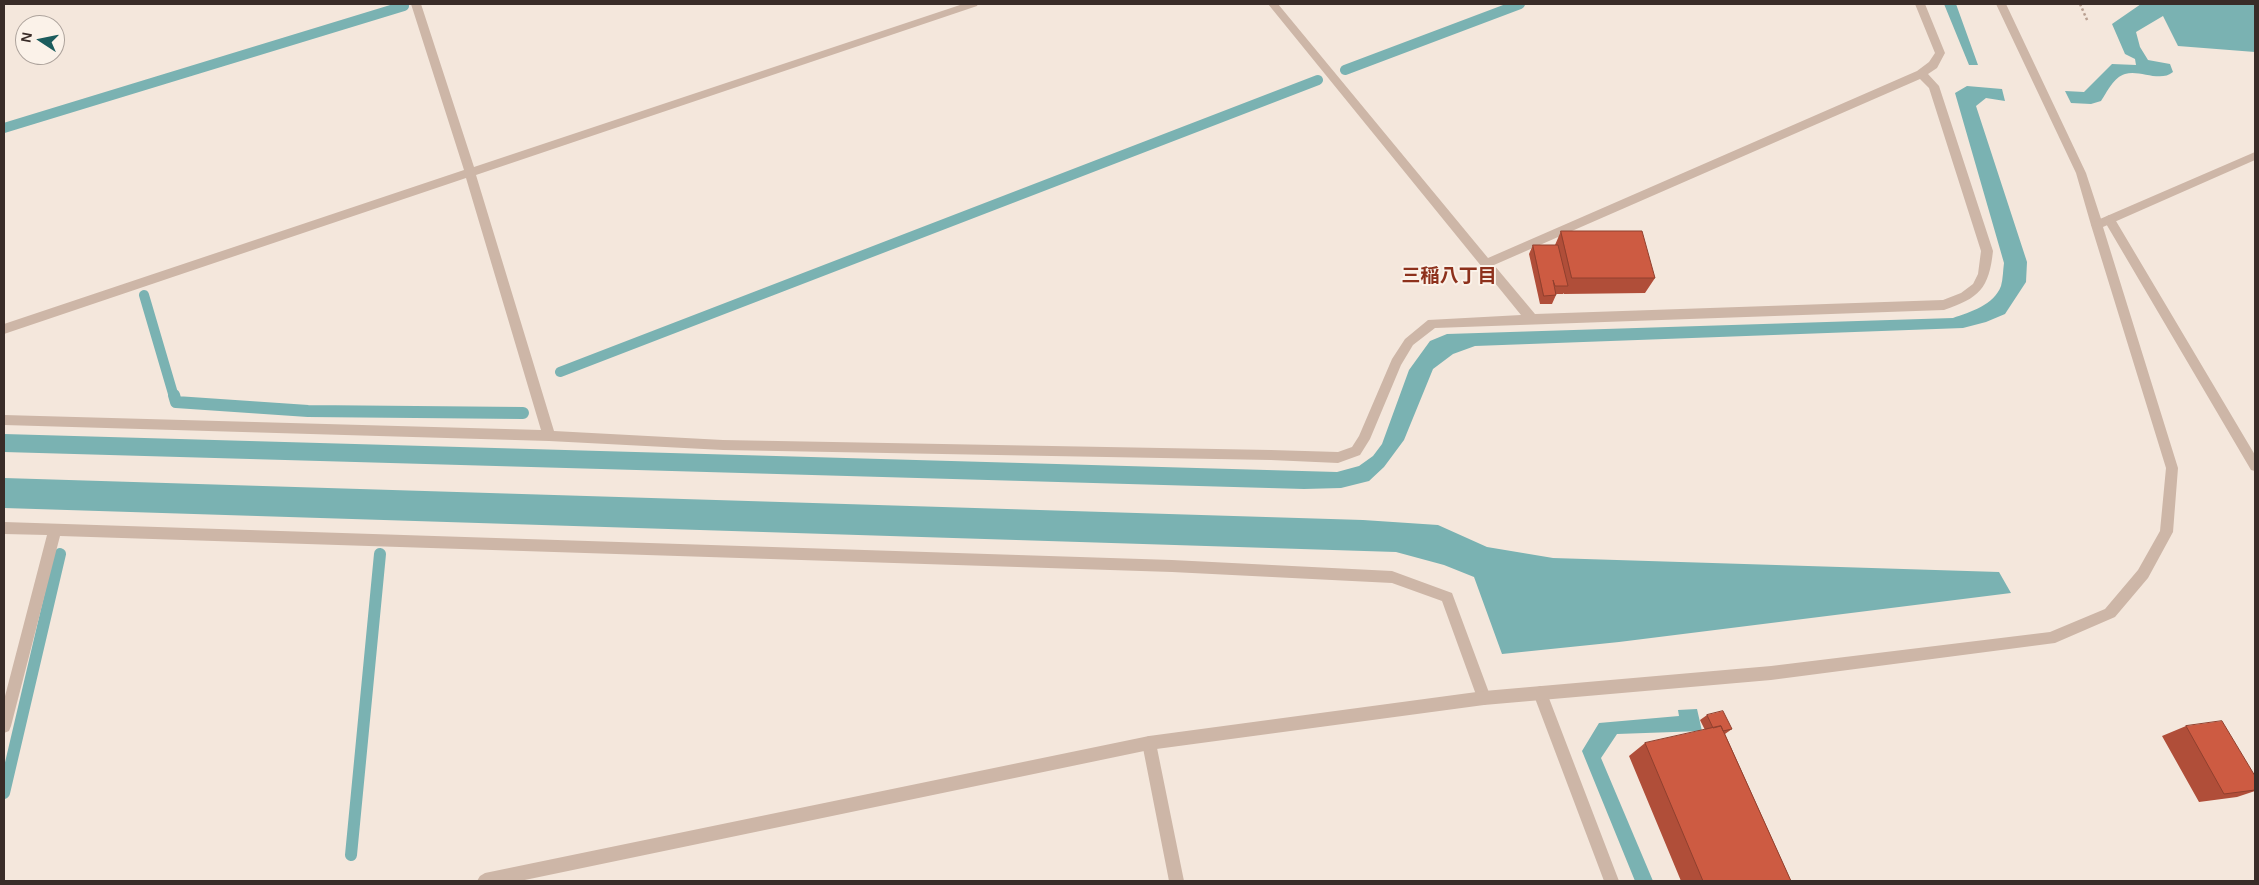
<!DOCTYPE html>
<html>
<head>
<meta charset="utf-8">
<style>
	body { margin:0 }
	#map { position:relative; width:2259px; height:885px; overflow:hidden; background:#f4e7dc; font-family:Helvetica,sans-serif }
	canvas { display:block }
	.frame { position:absolute; inset:0; border:5px solid #392c28; pointer-events:none }
	.north { position:absolute; left:15px; top:15px; width:50px; height:50px; box-sizing:border-box; background:#fbf2e9; border:1px solid #ada39c; border-radius:50%; rotate:281deg; font-size:14px; font-weight:700; line-height:20px; text-align:center; color:#392c28 }
	.north::after { content:''; display:block; margin:auto; width:18px; height:22px; background:#1b5c5d; clip-path:polygon(50% 0,100% 100%,50% 72%,0 100%) }
</style>
</head>
<body>
<div id="map">
<canvas width="2259" height="885"></canvas>
<div class="frame"></div>
<div class="north">N</div>
</div>
<script>
const c = document.querySelector('canvas').getContext('2d');
c.lineJoin = 'round';
function fill(path, color) {
  c.fillStyle = color;
  c.fill(path, 'evenodd');
}
function stroke(path, color, width, dash) {
  c.strokeStyle = color;
  c.lineWidth = width;
  c.lineCap = dash ? 'butt' : 'round';
  c.setLineDash(dash || []);
  c.stroke(path);
}
function label(font, color, halo, rows, align = 'center') {
  c.font = font + ' Helvetica,"Noto Sans JP",sans-serif';
  c.lineWidth = 4;
  c.setLineDash([]);
  c.textBaseline = 'middle';
  c.strokeStyle = halo;
  c.fillStyle = color;
  for (const [text, x, y, turn = 0] of rows) {
    c.save();
    c.translate(x, y);
    c.rotate((+turn || 0) * Math.PI / 180);
    c.textAlign = isNaN(turn) ? turn : align;
    if (halo) c.strokeText(text, 0, 0);
    c.fillText(text, 0, 0);
    c.restore();
  }
}
fill(new Path2D(`
	M1944 4H1956L1978 65H1969Z
	M2141 4H2255V52L2178 46 2163 16 2136 32 2140 47 2148 60 2170 64 2173 72C2160 83 2139 69 2125 74 2114 77 2107 92 2101 101L2091 104 2071 103 2065 91 2084 92 2112 64 2136 65 2135 59 2125 54 2112 24Z
	M1967 86 2002 89 2005 101 1986 98 1976 106 2027 262 2026 282 2005 314 1986 322 1963 328 1475 346 1453 354 1433 369 1404 440 1384 467 1369 481 1341 488 1304 489 4 452V434L1337 472 1359 466 1373 456 1382 444 1409 370 1430 341 1447 334 1953 318C1970 312 1994 305 2001 286 2003 279 2003 270 2004 263L1955 93Z
	M4 478 1363 520 1438 525 1487 547 1553 558 1999 572 2011 593 1619 642 1502 654 1474 577 1444 565 1396 552 4 508Z
	M1697 709 1702 731 1617 734 1601 758 1653 881H1635L1582 751 1599 723 1679 716 1678 710Z`), '#7ab2b2');
stroke(new Path2D(`
	M1345 70 1520 4
	M4 128 404 6
	M144 295 174 397
	M560 372 1318 80`), '#7ab2b2', 10);
stroke(new Path2D(`
	M174 395 176 402 308 411 523 413
	M4 793 60 554
	M351 855 380 554`), '#7ab2b2', 12);
stroke(new Path2D(`
	M2080 4 2088 22`), '#b9a091', 2.5, [2.5, 2.5]);
fill(new Path2D(`
	M411 4H421L474 167 963 4H978L977 6 476 175 554 431 723 440 1271 450 1338 452 1352 447 1359 436 1392 359 1405 339 1428 320 1521 315 1268 4H1278L1488 258 1917 71 1929 62 1935 53 1915 4H1925L1945 53 1937 68 1928 74 1939 86 1993 251C1989 289 1979 298 1944 310L1435 328 1413 345 1401 365 1370 439 1360 455 1338 463 1271 460 723 450 549 441 4 425V415L541 430 466 178 4 334V324L464 170ZM1920 79 1929 88 1981 251 1978 274 1973 284 1961 293 1943 300 1535 314 1494 265Z
	M1996 4H2006L2086 173 2103 225 2101 228H2093L2091 225 2076 173Z
	M2109 215 2113 216 2255 455V471L2251 470 2105 222 2103 219Z
	M4 522 1172 560 1392 571 1452 593 1491 698 1489 703 1484 705 1479 703 1442 601 1392 583 1172 572 60 536 11 726 9 731 4 733V700L47 535 4 534Z
	M1540 686 1545 688 1547 693 1619 881H1604L1533 693 1535 688Z
	M1149 736 1154 738 1156 743 1184 881H1169L1142 743 1144 738Z`), '#cdb6a7');
fill(new Path2D(`
	M2255 152V160L2103 227 2178 468 2173 532 2148 578 2115 617 2055 643 1771 680 1484 705 1149 750 520 881H477L480 876 485 873 1149 736 1484 691 1771 666 2050 632 2105 609 2138 570 2160 531 2166 468 2091 225 2093 222Z`), '#cdb6a7');
fill(new Path2D(`
	M1561 231 1655 278 1645 293 1564 294V293L1563 294H1556V295L1552 304H1540L1529 254 1533 245H1555Z
	M1707 715 1732 729 1725 734 1791 881H1681L1629 756 1645 743 1705 730 1700 720Z
	M2186 726 2255 776V791L2237 797 2199 802 2162 736Z`), '#b04e39');
const building = new Path2D(`
	M1561 231H1642L1655 278H1572Z
	M1533 245H1558L1568 286H1555L1553 280 1556 295 1544 296Z
	M1723 711 1732 729 1723 731 1721 726 1713 728 1707 715Z
	M2222 721 2255 776V790L2224 794 2186 726Z
	M1721 726 1791 881H1703L1645 743Z`);
fill(building, '#cd5b42');
stroke(building, '#90402e', 1);
label('bold 19px', '#8d311c', '#fbf2e9', [
	["三稲八丁目",1449,277]
]);
</script>
</body>
</html>
